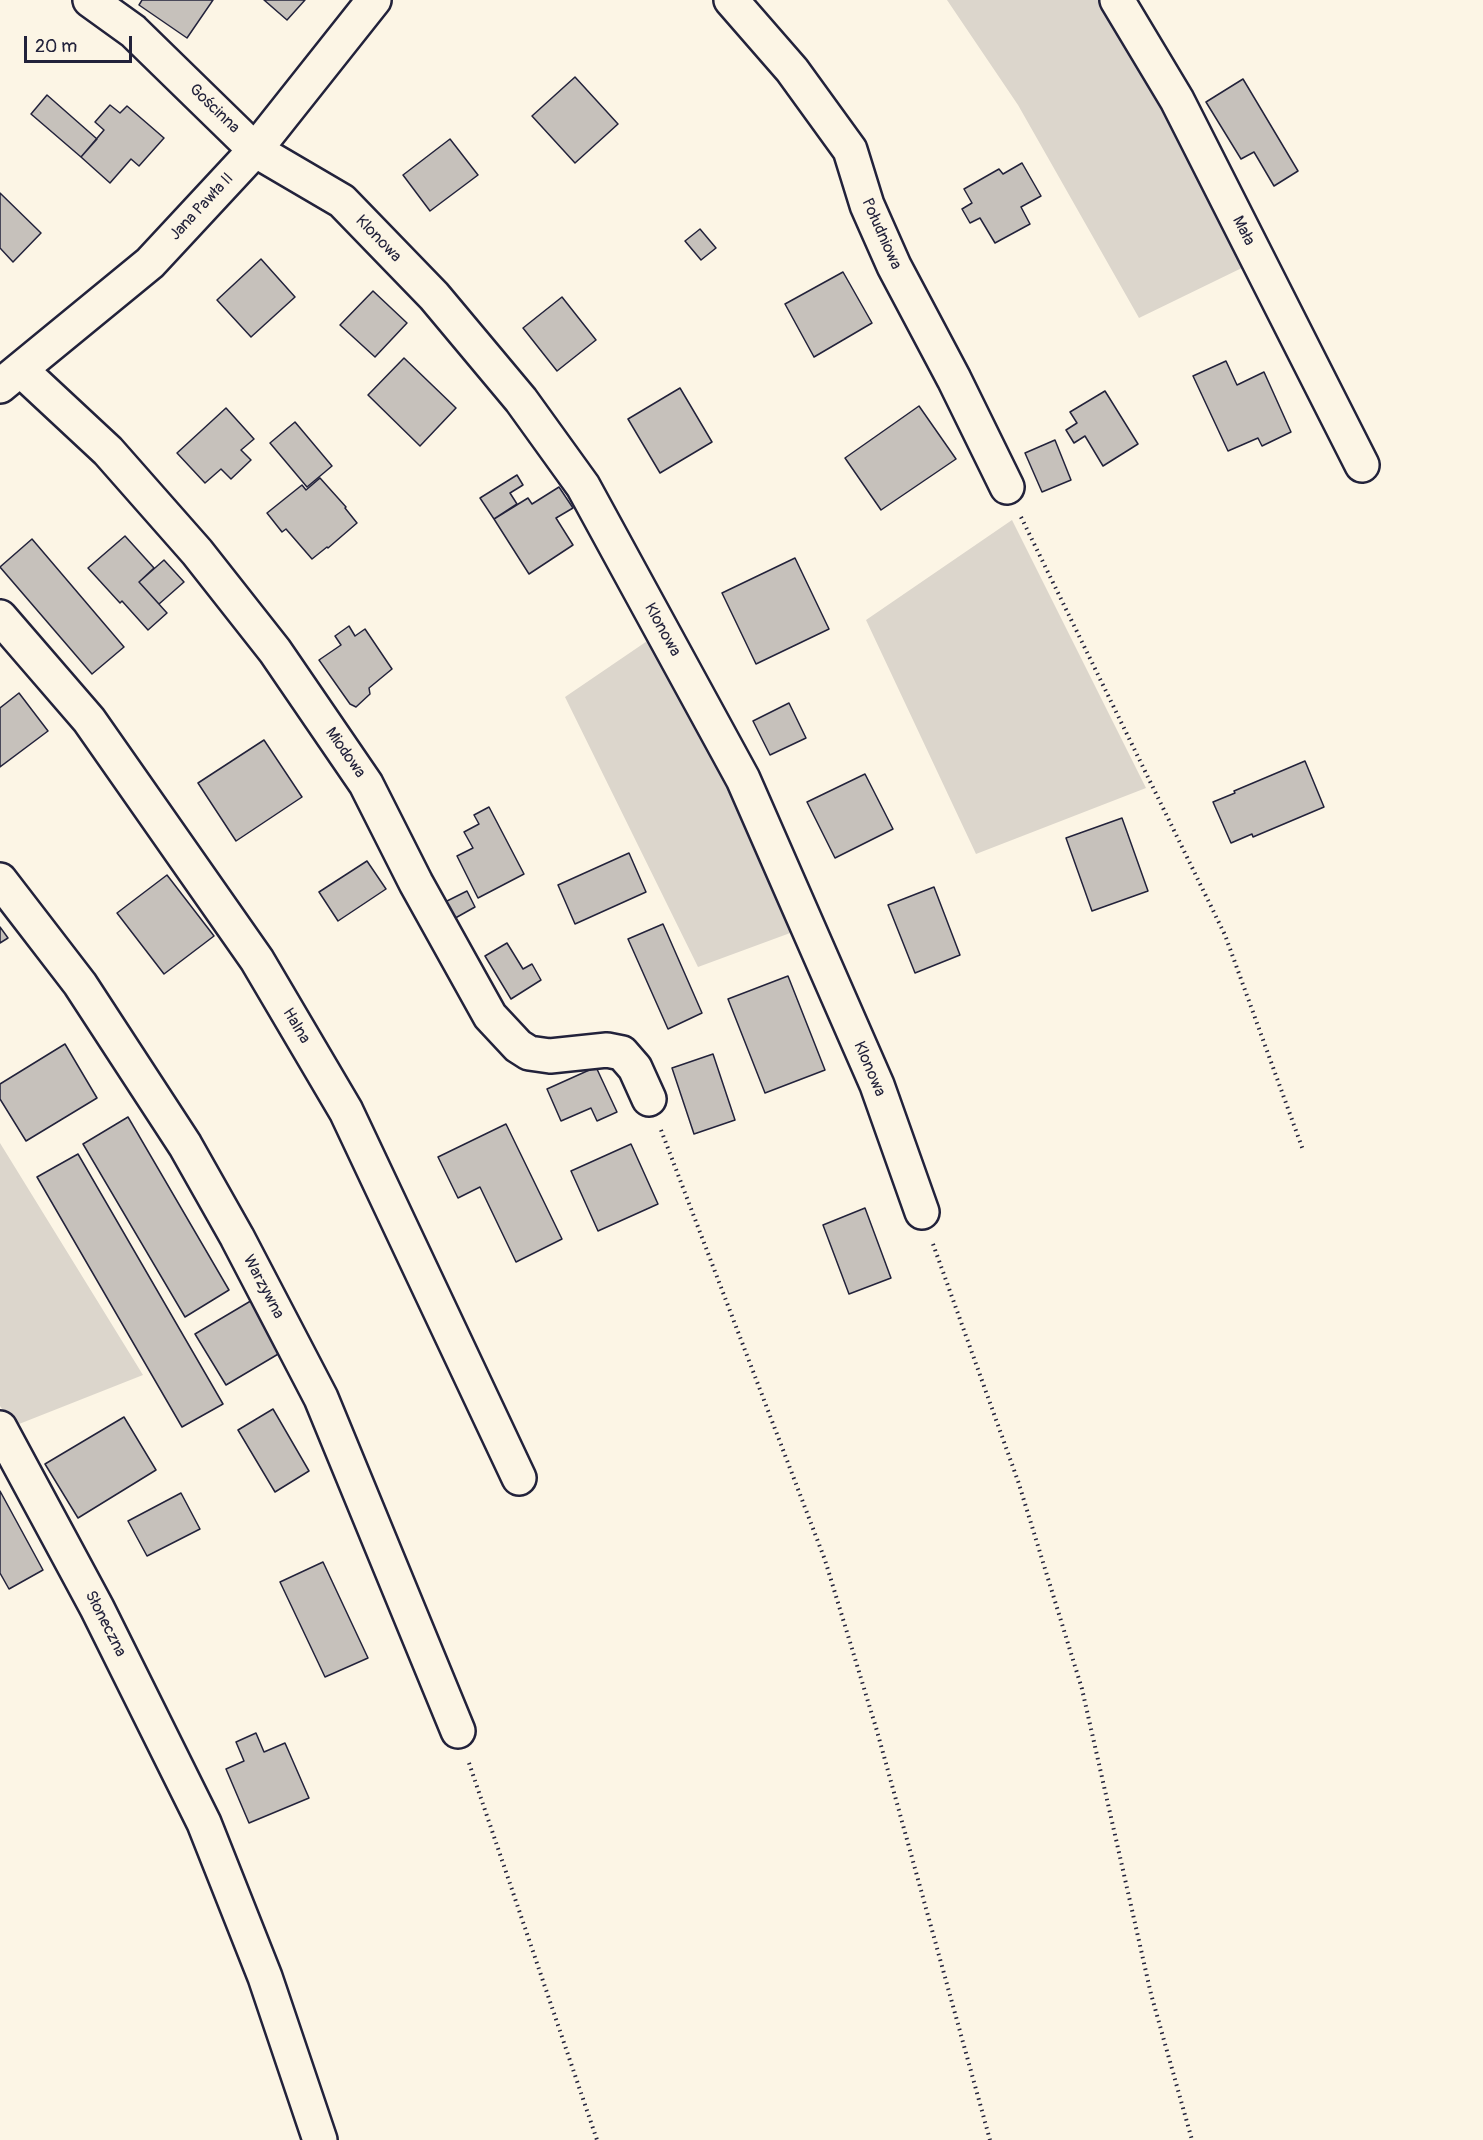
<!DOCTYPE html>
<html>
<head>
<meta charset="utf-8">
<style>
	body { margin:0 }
	#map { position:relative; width:1483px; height:2140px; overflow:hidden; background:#fcf5e5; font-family:Pangolin,sans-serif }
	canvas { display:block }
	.scale { position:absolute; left:24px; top:36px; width:108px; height:27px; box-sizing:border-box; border:3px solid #22223b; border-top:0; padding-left:8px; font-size:18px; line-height:21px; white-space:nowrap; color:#22223b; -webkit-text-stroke:4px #fcf5e5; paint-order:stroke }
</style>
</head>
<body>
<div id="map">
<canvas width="1483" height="2140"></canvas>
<div class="scale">20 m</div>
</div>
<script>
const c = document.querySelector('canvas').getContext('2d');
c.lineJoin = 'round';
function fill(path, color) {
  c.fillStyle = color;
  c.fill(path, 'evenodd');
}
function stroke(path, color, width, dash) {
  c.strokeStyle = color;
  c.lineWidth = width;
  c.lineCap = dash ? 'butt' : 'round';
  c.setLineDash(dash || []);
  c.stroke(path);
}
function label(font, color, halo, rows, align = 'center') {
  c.font = font + ' Pangolin,sans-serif';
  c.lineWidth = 4.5;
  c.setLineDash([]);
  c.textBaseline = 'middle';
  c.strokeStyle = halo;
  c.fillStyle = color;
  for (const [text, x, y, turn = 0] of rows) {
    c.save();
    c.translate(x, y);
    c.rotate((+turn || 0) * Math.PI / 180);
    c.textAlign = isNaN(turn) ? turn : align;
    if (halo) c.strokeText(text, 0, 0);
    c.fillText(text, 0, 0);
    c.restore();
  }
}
fill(new Path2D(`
	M947 0H1106L1250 264 1139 318 1018 105Z
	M1012 520 1146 788 976 854 866 620Z
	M656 635 801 929 698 967 565 697Z
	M0 1143 143 1375 14 1426 0 1406Z`), '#dcd6cc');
const building = new Path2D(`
	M142 0H213L187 38 139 5Z
	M264 0H305L287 20Z
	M575 77 618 124 575 163 532 116Z
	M1243 79 1298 171 1274 186 1254 152 1241 159 1206 102Z
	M47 95 97 139 81 157 31 114Z
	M110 105 120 113 127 106 164 138 139 166 131 159 110 183 81 157 104 130 95 122Z
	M450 139 478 175 430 211 403 175Z
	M1022 163 1041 196 1021 207 1030 224 995 243 980 218 970 223 962 209 972 203 964 189 999 169 1003 174Z
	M0 193 41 233 13 262 0 248Z
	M700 229 716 248 701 260 685 241Z
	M261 259 295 297 251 337 217 300Z
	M843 272 872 323 814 357 785 304Z
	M373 291 407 323 375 357 340 325Z
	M562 297 596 340 557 371 523 328Z
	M404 358 456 408 420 446 368 395Z
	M1226 361 1237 385 1264 372 1291 432 1262 446 1258 438 1228 451 1193 376Z
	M680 388 712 442 660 473 628 419Z
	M1105 391 1138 444 1103 466 1085 436 1074 443 1066 430 1077 423 1070 412Z
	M919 406 956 459 881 510 845 458Z
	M226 408 254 439 241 450 251 460 231 479 221 469 205 483 177 453Z
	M295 422 332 466 307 487 270 443Z
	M1055 440 1071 480 1042 492 1025 453Z
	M517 475 523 485 510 493 517 504 494 519 480 498Z
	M320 478 346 507 345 508 357 523 328 548 327 547 312 559 286 529 282 532 267 513 302 485 306 490Z
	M559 487 573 508 556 518 573 545 529 574 494 519 528 498 532 504Z
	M125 536 154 568 139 582 167 613 148 630 122 601 120 603 88 568Z
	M32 539 124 647 92 674 0 567Z
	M795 558 829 629 756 664 722 593Z
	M164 560 184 582 159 604 139 582Z
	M349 626 355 636 365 629 392 669 369 688 370 694 356 707 350 704 319 660 341 645 335 636Z
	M19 693 48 731 0 767V708Z
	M789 703 806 738 770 755 753 721Z
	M264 740 302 797 236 841 198 783Z
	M1305 761 1324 807 1253 837 1252 834 1231 843 1213 802 1235 793 1234 791Z
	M865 774 893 829 835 858 807 802Z
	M489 807 524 874 478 898 457 856 473 848 464 832 479 824 474 815Z
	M1122 818 1148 891 1092 911 1066 838Z
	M629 853 646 892 575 924 558 885Z
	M367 861 386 889 338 921 319 892Z
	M167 875 214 936 164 974 117 913Z
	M934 887 960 955 915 973 888 905Z
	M467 891 475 907 450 921 441 904Z
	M663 924 702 1013 668 1029 628 939Z
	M0 927 8 938 0 943Z
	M507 943 523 969 532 964 541 980 511 999 485 956Z
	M788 976 825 1070 765 1093 728 999Z
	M65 1044 97 1098 26 1141 0 1099V1084Z
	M713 1054 735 1120 694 1134 672 1068Z
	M596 1067 617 1112 597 1121 591 1108 561 1121 547 1089Z
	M128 1117 229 1290 185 1317 83 1144Z
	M506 1124 562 1239 516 1262 480 1187 458 1198 438 1157Z
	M631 1144 658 1204 598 1231 571 1171Z
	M78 1154 223 1404 182 1427 37 1177Z
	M865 1208 891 1278 849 1294 823 1225Z
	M254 1299 285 1350 226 1385 195 1334Z
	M273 1409 309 1471 275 1492 238 1430Z
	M124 1417 156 1470 78 1518 45 1464Z
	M0 1491 43 1570 9 1589 0 1573Z
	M181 1493 200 1529 147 1556 128 1521Z
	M323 1562 368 1658 325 1677 280 1582Z
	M256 1733 264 1752 285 1743 309 1798 249 1823 226 1769 244 1761 236 1742Z`);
fill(building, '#c6c1bb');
stroke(building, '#22223b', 1.5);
const street = new Path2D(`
	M90 0 133 31 255 150 342 201 434 296 521 400 583 486 743 779 877 1085 922 1212
	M731 0 792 70 850 150 867 205 894 266 954 379 1007 487
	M1117 0 1177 100 1362 465
	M21 370 108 451 197 552 275 651 366 784 416 883 490 1016 518 1046 529 1053 550 1056 607 1050 622 1053 635 1068 649 1099
	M0 617 89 720 257 960 346 1111 519 1478
	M0 880 80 984 185 1145 237 1237 321 1398 458 1731
	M0 1428 97 1608 204 1823 265 1977 320 2140`);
const secondary = new Path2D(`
	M0 386 150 263 255 150 374 0`);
stroke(street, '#22223b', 38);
stroke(secondary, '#22223b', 38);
stroke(new Path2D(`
	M1021 517 1225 935 1303 1150
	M661 1130 825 1560 877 1731 990 2140
	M933 1244 1018 1481 1082 1689 1151 1994 1192 2140
	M469 1763 597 2140`), '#22223b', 4, [1.5, 4.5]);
stroke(street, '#fcf5e5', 33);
stroke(secondary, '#fcf5e5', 33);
label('16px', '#22223b', '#fcf5e5', [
	["Gościnna",214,109,44],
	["Jana Pawła II",202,207,-47],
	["Mała",1243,231,63],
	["Południowa",881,234,66],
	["Klonowa",378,239,46],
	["Klonowa",662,630,61],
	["Miodowa",345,753,55],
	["Halna",296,1026,59],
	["Klonowa",869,1069,67],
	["Warzywna",263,1287,62],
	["Słoneczna",105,1624,63]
]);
</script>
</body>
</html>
